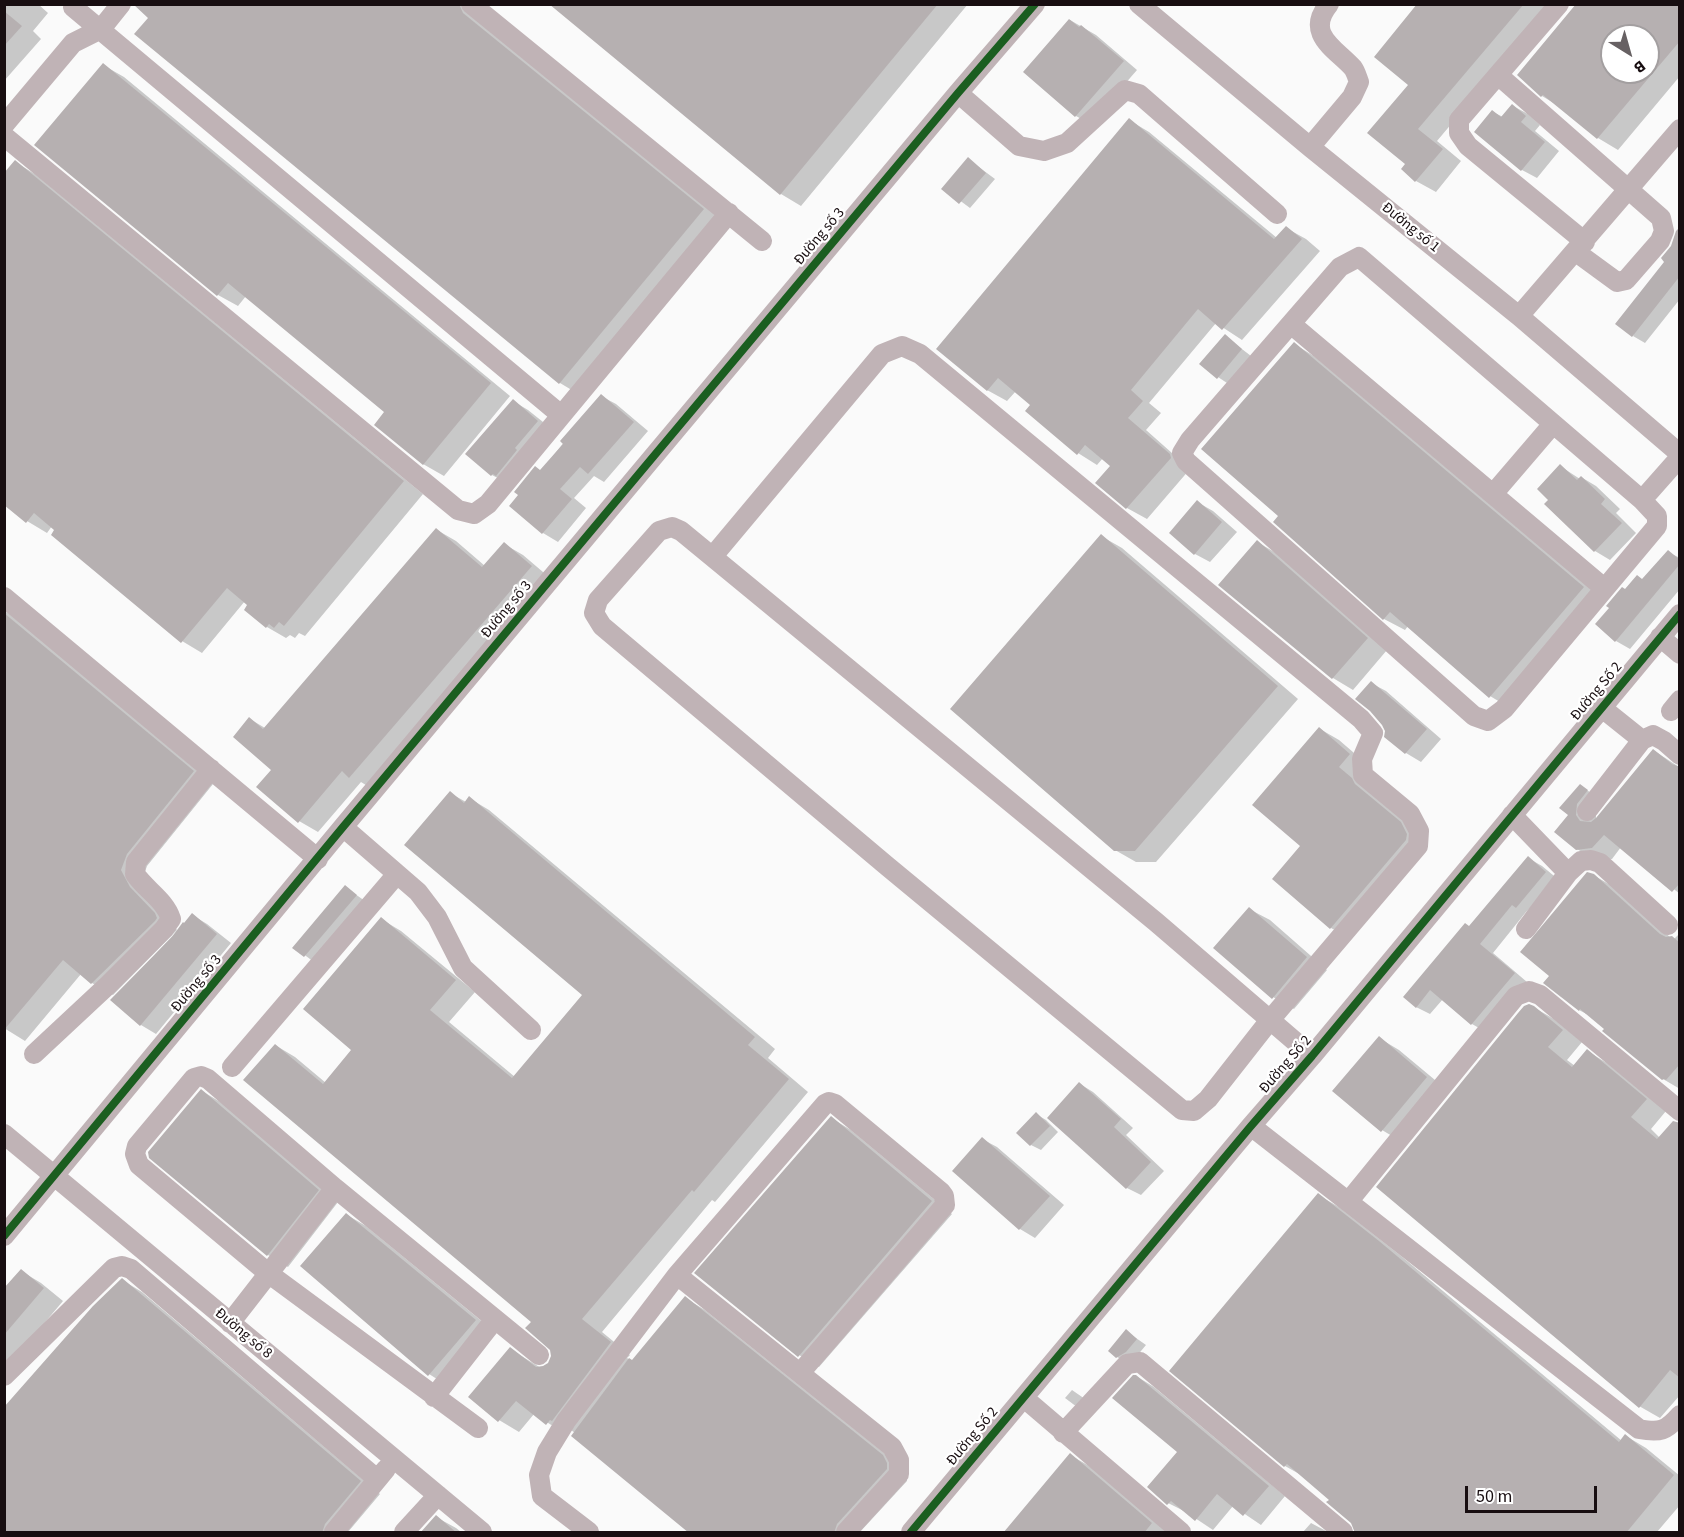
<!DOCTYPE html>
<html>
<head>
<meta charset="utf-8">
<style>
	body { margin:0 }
	#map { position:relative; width:1684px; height:1537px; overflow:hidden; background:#fafafa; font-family:"Source Sans 3",sans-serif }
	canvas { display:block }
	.frame { position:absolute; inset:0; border:6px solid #180e11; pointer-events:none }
	.north { position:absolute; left:1600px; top:24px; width:60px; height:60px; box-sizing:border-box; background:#fff; border:2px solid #a39fa0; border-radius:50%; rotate:143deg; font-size:16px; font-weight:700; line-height:24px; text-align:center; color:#180e11 }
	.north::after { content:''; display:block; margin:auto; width:21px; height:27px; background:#676163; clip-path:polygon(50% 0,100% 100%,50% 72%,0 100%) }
	.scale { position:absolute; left:1465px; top:1486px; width:132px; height:27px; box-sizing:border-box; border:3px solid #180e11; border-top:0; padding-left:8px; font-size:18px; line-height:21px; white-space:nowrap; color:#180e11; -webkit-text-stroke:4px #fff; paint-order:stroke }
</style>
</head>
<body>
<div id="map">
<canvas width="1684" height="1537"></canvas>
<div class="frame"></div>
<div class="north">B</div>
<div class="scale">50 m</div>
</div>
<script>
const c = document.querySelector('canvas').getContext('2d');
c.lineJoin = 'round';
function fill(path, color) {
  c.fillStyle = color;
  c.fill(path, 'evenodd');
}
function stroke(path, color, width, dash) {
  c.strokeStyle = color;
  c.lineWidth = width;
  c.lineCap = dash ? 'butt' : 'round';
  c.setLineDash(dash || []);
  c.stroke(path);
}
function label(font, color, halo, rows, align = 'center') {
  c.font = font + ' "Source Sans 3",sans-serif';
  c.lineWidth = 4.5;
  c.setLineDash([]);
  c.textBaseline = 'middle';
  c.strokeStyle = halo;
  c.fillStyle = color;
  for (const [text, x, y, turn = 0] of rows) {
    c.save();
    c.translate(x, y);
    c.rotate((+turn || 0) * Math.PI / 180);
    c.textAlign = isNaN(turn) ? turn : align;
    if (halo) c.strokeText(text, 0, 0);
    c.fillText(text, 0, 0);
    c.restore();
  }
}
fill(new Path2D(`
	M4 4H38L48 13 33 31 41 39 4 81Z
	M142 4H488L483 7 724 222 580 395 560 383 136 34 150 18Z
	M551 4H968L801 206 781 194Z
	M1419 4H1552L1437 141 1461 161 1436 192 1416 181 1407 164 1410 85Z
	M1578 4H1680V76L1618 150 1598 138 1557 105 1542 96ZM1612 36H1648V72H1612Z
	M1070 20 1096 35 1137 70 1090 124 1076 116 1025 72Z
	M103 65 124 77 510 396 444 476 423 464 386 412 246 296 238 306 218 295Z
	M1513 106 1528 114 1540 125 1535 131 1559 151 1537 178 1522 170 1493 112 1503 117Z
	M1129 120 1149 132 1277 238 1286 228 1306 239 1320 251 1242 340 1216 323 1149 403 1161 413 1146 430 1190 469 1147 519 1127 508 1097 483 1112 465 1103 458 1097 465 1078 453 1032 405 1016 391 1007 401 987 390Z
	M968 159 995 179 970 208 943 188Z
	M15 162 35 174 423 494 305 636 299 633 295 638 290 635 286 638 267 627 245 601 202 653 182 641 52 526 47 533 27 521Z
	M1680 231V299L1645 343 1633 336Z
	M1225 336 1251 356 1227 383 1218 377Z
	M1294 344 1314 356 1604 600 1510 708 1490 696 1408 626 1405 630 1384 619 1275 522 1280 516Z
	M601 396 616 404 648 431 604 482 594 476 574 498 586 508 558 542 543 533 541 471Z
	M513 401 528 410 553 430 507 483 492 475Z
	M1560 466 1580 479 1581 477 1596 486 1620 509 1616 513 1636 533 1610 560 1595 551 1546 504 1550 500Z
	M1197 502 1213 511 1237 532 1210 562 1195 554Z
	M437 530 456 541 485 566 504 544 523 555 550 578 369 787 361 782 318 832 299 821 250 719 265 728Z
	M1101 536 1122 548 1298 699 1156 862H1136L1115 850Z
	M1257 542 1278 554 1387 650 1353 690 1333 678Z
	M1668 552 1680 558V589L1630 649 1616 641 1626 591 1644 580Z
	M4 611 14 616 213 784 147 866 141 883 146 895 177 930 113 995 92 983 81 974 25 1041 4 1028Z
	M1371 683 1386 691 1441 739 1421 762 1406 753 1386 736V730Z
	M1320 729 1339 740 1368 765 1419 834 1350 938 1331 928 1302 846Z
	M1653 750 1679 767 1680 894 1621 847 1612 859 1597 861 1577 849 1570 815 1580 786 1606 802 1596 815V822Z
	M450 793 466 802 469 798 489 810 775 1049 768 1058 808 1092 715 1202 712 1200 602 1332 630 1355 627 1358 633 1362 685 1298 705 1310 903 1468 907 1476V1481L860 1532H691L575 1433 571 1430 567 1435 534 1414 519 1432 499 1420 510 1349 541 1368 549 1364 552 1357 551 1349 533 1322 275 1045 295 1057 326 1083 354 1049 381 919 401 931 475 992 449 1022 515 1077 584 995Z
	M1528 858 1542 866 1559 880 1526 912 1493 953 1527 982 1486 1032 1472 1024 1443 999 1430 1014 1416 1007 1470 927Z
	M1593 875 1614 887 1671 938 1674 939 1680 933V1089L1663 1079 1594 1018 1579 1010 1545 983 1551 976Z
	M345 887 365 901 314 962 294 947Z
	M1249 909 1270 920 1327 970 1294 1009 1273 997Z
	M192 915 207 924 231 943 156 1034 141 1025 112 1000Z
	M1533 1007 1554 1019 1582 1042 1567 1060 1575 1066 1587 1051 1607 1063 1666 1111 1651 1129 1660 1138 1680 1123V1395L1660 1418 1639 1406Z
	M1379 1038 1399 1050 1447 1090 1402 1142 1382 1130Z
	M1080 1084 1093 1092 1133 1128 1126 1135 1164 1171 1141 1195 1127 1188Z
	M202 1091 222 1103 338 1202 288 1267 268 1255Z
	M1036 1114 1046 1120 1058 1132 1041 1150 1031 1145Z
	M831 1118 851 1130 952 1214 819 1367 799 1355Z
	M982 1139 997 1147 1064 1205 1035 1238 1020 1229 954 1171Z
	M1318 1195 1339 1207 1400 1255 1622 1441 1626 1436 1646 1448 1680 1476V1505L1657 1532H1356L1355 1527 1331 1499 1303 1476 1285 1466 1171 1371Z
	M347 1215 366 1226 495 1332 448 1386 429 1374Z
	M21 1271 41 1283 63 1301 4 1371V1290Z
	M122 1280 142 1292 380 1494 348 1532H4Z
	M1126 1331 1146 1345 1136 1357 1127 1362 1117 1357Z
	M1136 1376 1154 1387 1285 1496 1261 1525 1233 1506 1213 1530 1186 1512 1168 1503 1179 1452Z
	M1072 1390 1085 1399 1077 1407 1065 1398Z
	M1070 1455 1091 1467 1168 1532H1005Z
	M436 1517 456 1528 461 1532H422Z
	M1311 1523 1328 1532H1303Z`), '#0003');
fill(new Path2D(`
	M133 4H459L463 13 704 209 559 384 134 34 148 18Z
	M549 4H938L780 195Z
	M1417 4H1524L1418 129 1443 149 1415 182 1401 169 1405 164 1367 133 1408 85 1374 57Z
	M1576 4H1680V41L1597 139 1543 95 1541 97 1517 75ZM1612 36H1648V72H1612Z
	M4 11 22 26 4 46Z
	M1069 19 1079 27 1081 25 1124 61 1075 117 1023 72Z
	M103 63 491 383 423 465 374 425 384 412 228 283 217 296 34 145Z
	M1512 104 1526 116 1521 122 1545 142 1521 171 1474 132 1492 110 1501 117Z
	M1129 118 1274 239 1286 226 1302 239 1222 330 1198 309 1131 390 1143 401 1128 418 1170 454 1171 458 1126 509 1095 483 1110 466 1085 445 1077 455 1025 411 1030 405 998 378 987 391 936 349Z
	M968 157 986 173 959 204 941 189Z
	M15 160 404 481 284 626 279 622 274 628 269 624 266 628 244 610 247 605 227 588 181 643 51 535 54 530 34 513 26 523 4 505V173Z
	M1680 227V276L1632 337 1615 324 1664 262 1661 258 1671 246 1676 231Z
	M1225 334 1242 349 1217 379 1199 364Z
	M1294 342 1584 587 1489 698 1390 612 1383 620 1273 522 1278 516 1201 449Z
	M601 394 634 422 588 474 580 467 560 489 572 499 542 534 509 506 518 495 514 492 535 466 540 470 563 444 560 441Z
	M513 399 538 421 515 448 517 450 496 476 493 474 491 476 465 454Z
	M1560 464 1577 480 1581 476 1605 499 1601 504 1622 523 1594 552 1544 504 1548 500 1537 489Z
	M1197 500 1222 522 1194 555 1169 533Z
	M436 528 482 567 504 542 532 566 349 778 342 771 298 823 256 787 271 770 233 737 249 717 263 729Z
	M1101 534 1278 686 1135 851H1114L950 709Z
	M1257 540 1368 638 1332 679 1218 585Z
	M1668 550 1680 560V564L1615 642 1595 624 1609 608 1606 606 1622 587 1625 589 1637 575 1642 579Z
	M4 613 194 771 127 854 121 870 130 887 155 913 157 918 155 921 91 984 63 960 4 1030Z
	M1371 681 1427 729 1405 754 1384 737 1385 731 1382 725 1370 711 1355 699Z
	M1319 727 1350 754 1339 767 1352 778 1355 784 1401 822 1407 834 1406 840 1330 929 1272 879 1300 846 1252 805Z
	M1653 749 1672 764 1680 767V883L1672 892 1604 835 1592 848 1576 850 1554 832 1568 815 1559 808 1580 784 1588 790 1577 804 1576 815 1580 821 1591 822 1596 818Z
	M450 791 464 803 469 796 755 1037 748 1045 789 1079 694 1192 692 1190 582 1319 611 1342 552 1421 550 1420 546 1425 516 1401 498 1422 468 1397 510 1347 536 1367 543 1366 548 1363 551 1356 550 1350 525 1328 531 1322 243 1080 275 1044 323 1084 351 1050 303 1009 381 917 456 980 430 1010 512 1078 582 995 404 845Z
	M1528 856 1546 872 1516 908 1512 905 1480 944 1515 973 1471 1025 1430 990 1416 1008 1403 997 1465 923 1469 926Z
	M1587 872 1594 874 1660 934 1666 937 1672 936 1680 943V1064L1666 1080 1664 1079 1662 1080 1602 1031 1604 1029 1580 1009 1579 1011 1543 983 1549 976 1520 952Z
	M345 885 357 895 304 957 292 948Z
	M1249 907 1307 957 1272 999 1213 948Z
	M192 913 217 934 140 1026 110 1000 172 937 183 922 184 923Z
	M1529 1004 1534 1006 1563 1030 1548 1047 1572 1067 1587 1049 1647 1099 1631 1117 1657 1139 1673 1121 1680 1123V1378L1670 1370 1639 1408 1376 1187 1518 1013 1524 1006Z
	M1379 1036 1427 1077 1381 1132 1332 1091Z
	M1079 1082 1121 1119 1114 1127 1151 1162 1126 1189 1047 1118Z
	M201 1089 319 1190 267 1256 149 1158 148 1152Z
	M1036 1112 1050 1126 1030 1146 1016 1133Z
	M831 1116 932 1201 798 1357 694 1273Z
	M982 1137 1050 1196 1019 1230 952 1171Z
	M1318 1193 1379 1241 1619 1442 1625 1434 1674 1475 1626 1533H1355L1351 1523 1326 1502 1329 1500 1287 1464 1284 1467 1169 1371Z
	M346 1213 476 1320 428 1376 300 1266Z
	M21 1269 44 1288 4 1335V1288Z
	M122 1278 361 1481 325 1524 322 1533H4V1407L93 1306Z
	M685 1296 883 1455 887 1463V1469L837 1524 834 1533H689L571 1436 629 1358 632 1360Z
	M1126 1329 1137 1339 1126 1352 1116 1358 1108 1351Z
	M1133 1375H1136L1269 1486 1243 1516 1217 1494 1195 1521 1171 1501 1167 1505 1147 1487 1177 1452 1112 1398Z
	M1070 1453 1152 1523 1144 1533H1003Z
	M436 1515 457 1533H420Z`), '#b6b0b1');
stroke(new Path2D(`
	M471 4 762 241
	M1139 4 1310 147 1519 316 1680 454
	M1559 4 1459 120V133L1468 146 1585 242
	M73 7 561 415
	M1498 75 1661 218 1664 231 1660 241 1626 280 1617 282 1576 252
	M958 93 1019 146 1044 151 1067 143 1125 90 1139 94 1277 214
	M4 125 73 43 101 29 121 4
	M4 136 458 510 474 514 488 504 729 213
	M1310 147 1352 97 1359 82C1357 77 1356 72 1353 68 1336 49 1304 34 1329 4
	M1359 257 1642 500 1657 516V526L1504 709 1488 721 1474 716 1186 461 1182 453 1190 440 1340 267Z
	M1519 316 1680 129
	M1291 324 1604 588
	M1493 494 1553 424
	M1642 500 1680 457
	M713 556 882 354 902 346 920 354 1361 719 1373 733 1362 759 1363 775 1410 814 1419 831 1418 846 1270 1020 1208 1099 1194 1111 1182 1110 887 866 602 626 594 613 598 600 659 531 672 527 681 531 1156 922 1312 1056
	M4 597 318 859
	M1660 637 1680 654
	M1671 711 1680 700
	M1642 740 1653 735 1664 741 1680 755
	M1587 811 1642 740 1602 708
	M1512 815 1568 873 1526 929
	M343 827 418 892 437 917 463 968 531 1030
	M1568 873 1581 861 1591 860 1600 863 1668 925
	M34 1054 108 985 164 929 171 919C165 900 146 890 135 874L136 862 211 769
	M232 1067 397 874
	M1251 1126 1639 1429C1660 1433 1666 1431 1680 1415
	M4 1134 482 1532
	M335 1188 539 1355
	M1348 1202 1516 996 1529 991 1540 995 1680 1111
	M4 1236 343 827 958 93 1035 4
	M677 1275 892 1447 899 1460V1474L846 1532
	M230 1323 335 1188 208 1079 201 1076 194 1078 137 1146 135 1154 139 1165 268 1273 478 1428
	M4 1376 114 1268 122 1266 131 1269 377 1479
	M434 1397 495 1319
	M1024 1398 1181 1532
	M1063 1433 1127 1364 1140 1362 1343 1532
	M334 1532 386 1469
	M404 1532 438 1495
	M589 1532 542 1496 539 1475 547 1452 566 1421 677 1275 825 1104 829 1102 835 1104 941 1192 944 1196 945 1205 800 1373
	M911 1532 1251 1126 1312 1056 1680 614`), '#c0b3b6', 20);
stroke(new Path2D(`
	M4 1236 343 827 958 93 1035 4
	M911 1532 1251 1126 1312 1056 1680 614`), '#1b5e20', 8);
label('15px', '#180e11', '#fff', [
	["Đường số 1",1410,228,39],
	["Đường số 3",820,237,-50],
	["Đường số 3",507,610,-50],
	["Đường Số 2",1597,692,-50],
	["Đường số 3",197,984,-50],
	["Đường Số 2",1286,1065,-49],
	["Đường số 8",243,1334,40],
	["Đường Số 2",973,1437,-50]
]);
</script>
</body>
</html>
